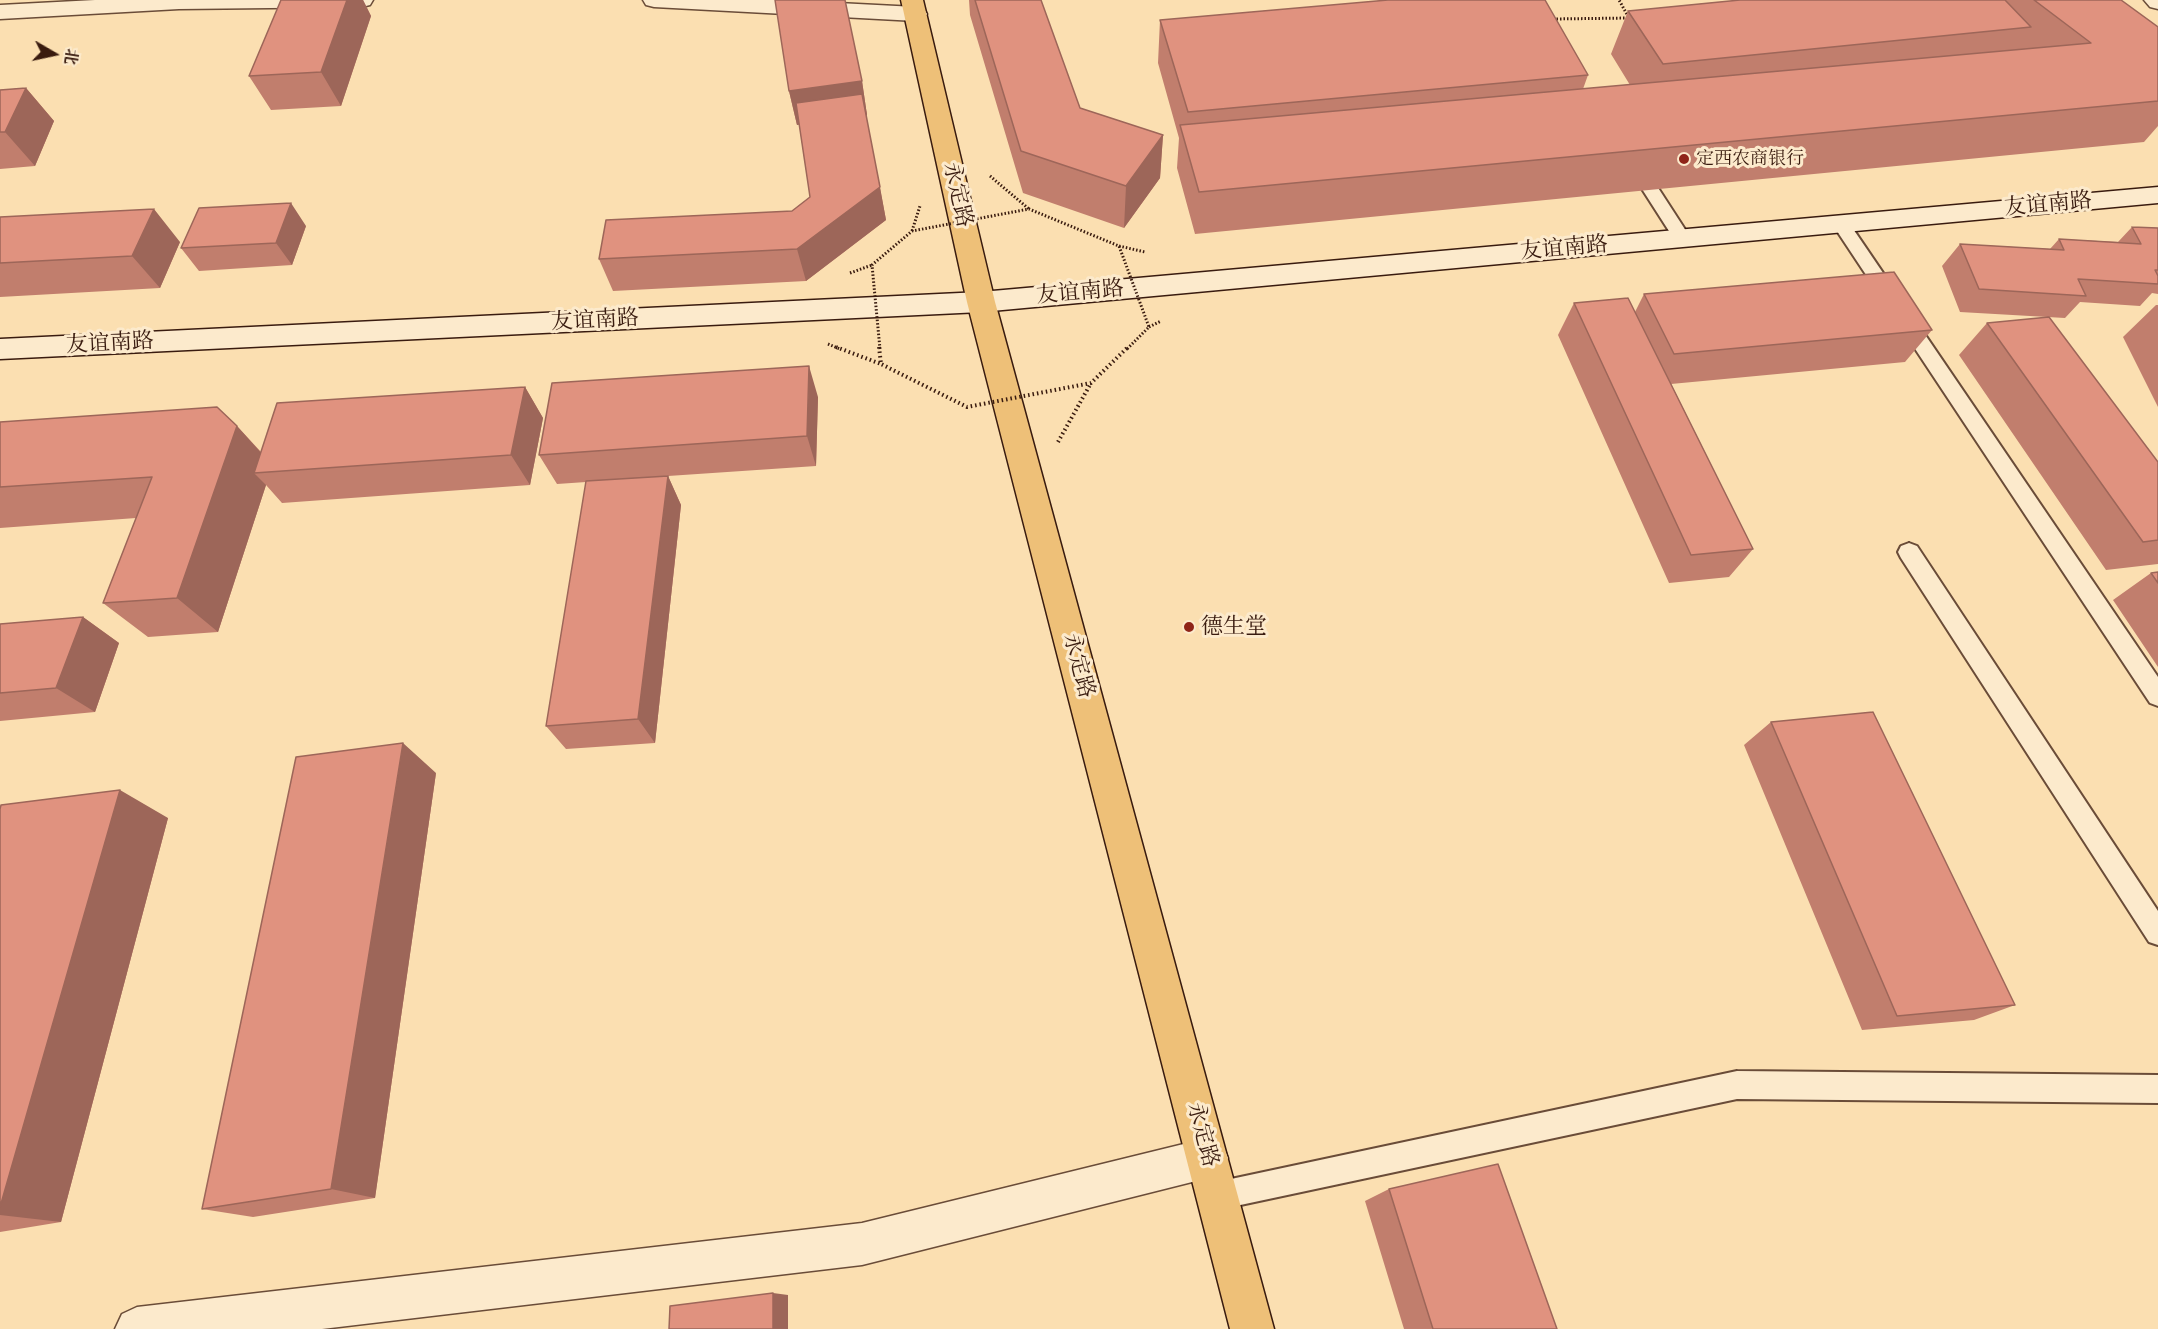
<!DOCTYPE html>
<html>
<head>
<meta charset="utf-8">
<style>
	body { margin:0 }
	#map { position:relative; width:2158px; height:1329px; overflow:hidden; background:#fbdfb1; font-family:"Gentium Book Plus","Noto Serif SC",serif }
	canvas { display:block }
	.north { position:absolute; left:24px; top:24px; width:60px; height:60px; -webkit-text-stroke:4px #fceacc; paint-order:stroke; rotate:99deg; font-size:16px; font-weight:700; line-height:24px; text-align:center; color:#391b0f }
	.north::after { content:''; display:block; margin:auto; width:21px; height:27px; background:#391b0f; clip-path:polygon(50% 0,100% 100%,50% 72%,0 100%) }
</style>
</head>
<body>
<div id="map">
<canvas width="2158" height="1329"></canvas>
<div class="north">北</div>
</div>
<script>
const c = document.querySelector('canvas').getContext('2d');
c.lineJoin = 'round';
function toPath(rows) {
  const path = new Path2D();
  for (const r of rows) {
    path.moveTo(r[0], r[1]);
    for (let i = 2; i < r.length; i += 2) path.lineTo(r[i], r[i + 1]);
  }
  return path;
}
function strokePath(path, color, width, dash) {
  c.strokeStyle = color;
  c.lineWidth = width;
  c.lineCap = dash ? 'butt' : 'round';
  c.setLineDash(dash || []);
  c.stroke(path);
}
function fillPath(path, color) {
  c.fillStyle = color;
  c.fill(path, 'evenodd');
}
function label(font, color, halo, rows, align = 'center') {
  c.font = font + ' "Gentium Book Plus","Noto Serif SC",serif';
  c.lineWidth = 6;
  c.setLineDash([]);
  c.textBaseline = 'middle';
  c.strokeStyle = halo;
  c.fillStyle = color;
  for (const [text, x, y, turn = 0] of rows) {
    c.save();
    c.translate(x, y);
    c.rotate((+turn || 0) * Math.PI / 180);
    c.textAlign = isNaN(turn) ? turn : align;
    if (halo) c.strokeText(text, 0, 0);
    c.fillText(text, 0, 0);
    c.restore();
  }
}
const service = toPath([
	[1634,158,1640,160,1688,234,1691,238,1688,242,1676,242,1626,164,1628,160,1634,158],
	[1841,218,1847,220,2158,677,2158,706,2150,703,1835,228,1832,224,1835,220,1841,218],
	[1909,543,1917,546,2158,911,2158,945,2149,942,1901,558,1898,552,1901,546,1909,543],
	[1737,1071,2158,1075,2158,1103,1737,1099,1217,1210,1207,1206,1203,1196,1207,1186,1217,1182,1737,1071]
]);
const minor = toPath([
	[95,0,373,0,370,5,362,7,179,9,0,19,0,5,95,0],
	[643,0,780,0,916,7,924,9,927,14,924,19,916,21,654,7,646,5,643,0],
	[1208,1138,1222,1144,1228,1158,1222,1172,1208,1178,862,1265,322,1329,115,1329,122,1314,137,1307,862,1223,1208,1138]
]);
const tertiary = toPath([
	[2144,0,2158,0,2158,9,2150,7,2144,0]
]);
const secondary = toPath([
	[2158,187,2158,203,981,312,0,359,0,339,981,292,2158,187]
]);
const primary = toPath([
	[901,0,923,0,995,302,1274,1329,1230,1329,967,302,901,0]
]);
strokePath(service, '#6a4c38', 4);
strokePath(minor, '#6a4c38', 3);
strokePath(tertiary, '#6a4c38', 3);
strokePath(secondary, '#391b0f', 3);
strokePath(primary, '#391b0f', 3);
strokePath(toPath([
	[1553,19,1629,18,1619,0],
	[990,176,1029,209],
	[912,231,920,206],
	[1119,246,1145,252],
	[850,273,872,265],
	[1149,327,1161,321],
	[828,344,840,349]
]), '#391b0f', 3, [1.5, 2]);
strokePath(toPath([
	[836,347,881,364],
	[1058,442,1091,383]
]), '#391b0f', 4, [1.5, 3]);
fillPath(service, '#fceacc');
fillPath(minor, '#fceacc');
fillPath(tertiary, '#fceacc');
fillPath(secondary, '#fceacc');
fillPath(primary, '#eec078');
strokePath(toPath([
	[880,349,872,265,912,231,1029,209,1119,246,1149,327,1127,349]
]), '#391b0f', 3, [1.5, 2]);
strokePath(toPath([
	[879,347,881,364,967,407,1091,383,1128,347]
]), '#391b0f', 4, [1.5, 3]);
fillPath(toPath([
	[281,0,363,0,371,16,341,106,271,110,249,76],
	[969,0,1041,0,1080,108,1163,135,1160,178,1124,228,1023,193,970,15],
	[1740,0,2121,0,2158,27,2158,126,2144,142,1195,234,1177,168,1179,138,1158,63,1160,20,1588,75,1583,89,1630,85,1611,54,1628,11],
	[862,81,867,115,866,115,886,220,806,281,613,291,599,259,792,211,810,197,799,124,797,125,789,91],
	[26,88,54,121,35,166,0,169,0,90],
	[0,217,180,242,160,288,0,297],
	[306,226,292,265,199,271,181,248],
	[2132,227,2158,228,2158,294,2152,293,2140,306,2080,302,2065,318,1960,312,1942,266,1960,244,2050,249,2059,239,2118,242],
	[1644,294,1932,330,1905,362,1671,384,1753,549,1729,577,1669,583,1558,335,1574,303,1635,312],
	[2156,305,2158,305,2158,407,2123,337],
	[1987,323,2158,462,2158,564,2106,570,1959,355],
	[525,387,543,418,530,485,282,503,266,485,218,632,148,637,103,603,136,518,0,528,0,422,237,426,261,452],
	[818,397,816,466,668,476,681,505,655,743,566,749,546,726,586,482,557,484,539,455],
	[2158,572,2158,667,2113,600,2151,573],
	[83,617,119,643,95,712,0,721,0,624],
	[1771,722,2015,1005,1974,1020,1862,1030,1744,745],
	[436,773,375,1198,253,1217,202,1209],
	[0,809,168,818,61,1222,0,1232],
	[1389,1189,1557,1329,1404,1329,1365,1201]
]), '#c17e6d');
fillPath(toPath([
	[347,0,363,0,371,16,341,106,321,72],
	[862,81,867,115,797,125,789,91],
	[26,88,54,121,35,166,5,132],
	[1163,135,1160,178,1124,228,1126,186],
	[880,187,886,220,806,281,797,249],
	[291,203,306,226,292,265,276,243],
	[154,209,180,242,160,288,132,256],
	[809,366,818,397,816,466,807,436],
	[525,387,543,418,530,485,511,455],
	[237,426,272,465,254,473,266,485,218,632,177,598],
	[668,476,681,505,655,743,638,719],
	[83,617,119,643,95,712,56,688],
	[403,743,436,773,375,1198,331,1189],
	[120,790,168,818,61,1222,0,1215,0,1207],
	[773,1293,788,1295,788,1329,773,1329]
]), '#9d6659');
const building = toPath([
	[281,0,347,0,321,72,249,76,281,0],
	[775,0,845,0,862,81,789,91,775,0],
	[975,0,1041,0,1080,108,1163,135,1126,186,1021,151,975,0],
	[1388,0,1545,0,1588,75,1188,112,1160,20,1388,0],
	[1740,0,2005,0,2031,27,1663,64,1628,11,1740,0],
	[2034,0,2121,0,2158,27,2158,101,1199,192,1180,125,2091,43,2034,0],
	[26,88,5,132,0,132,0,90,26,88],
	[862,94,880,187,797,249,599,259,606,220,792,211,810,197,796,103,862,94],
	[291,203,276,243,181,248,199,208,291,203],
	[154,209,132,256,0,263,0,217,154,209],
	[2132,227,2158,228,2158,270,2155,270,2158,276,2158,284,2078,279,2086,296,1979,289,1960,244,2064,250,2059,239,2141,244,2132,227],
	[1894,272,1932,330,1674,354,1644,294,1894,272],
	[1628,298,1753,549,1691,555,1574,303,1628,298],
	[2049,317,2158,462,2158,540,2143,542,1987,323,2049,317],
	[809,366,807,436,539,455,552,383,809,366],
	[525,387,511,455,254,473,277,403,525,387],
	[217,407,237,426,177,598,103,603,152,477,0,487,0,422,217,407],
	[668,476,638,719,546,726,586,481,668,476],
	[2158,572,2158,583,2151,573,2158,572],
	[83,617,56,688,0,693,0,624,83,617],
	[1873,712,2015,1005,1897,1016,1771,722,1873,712],
	[403,743,331,1189,202,1209,296,757,403,743],
	[120,790,0,1207,0,809,1,805,120,790],
	[1498,1164,1557,1329,1433,1329,1389,1189,1498,1164],
	[773,1293,773,1329,669,1329,670,1306,773,1293]
]);
fillPath(building, '#e0927f');
strokePath(building, '#9d6659', 1.5);
for (const [x, y, r, color] of [
	[1684,159,6,"#8f2418"],
	[1189,627,6,"#8f2418"]
]) {
  const dot = new Path2D();
  dot.arc(x, y, r, 0, 2 * Math.PI);
  c.fillStyle = color;
  c.fill(dot);
  strokePath(dot, '#fceacc', 2);
}
label('18px', '#391b0f', '#fceacc', [
	["定西农商银行",1696,159]
], 'left');
label('22px', '#391b0f', '#fceacc', [
	["永定路",957,195,77],
	["友谊南路",2048,205,-5],
	["友谊南路",1564,249,-5],
	["友谊南路",1080,293,-5],
	["友谊南路",595,321,-3],
	["友谊南路",110,344,-3],
	["永定路",1078,666,75],
	["永定路",1202,1135,75]
]);
label('22px', '#391b0f', '#fceacc', [
	["德生堂",1201,627]
], 'left');
</script>
</body>
</html>
